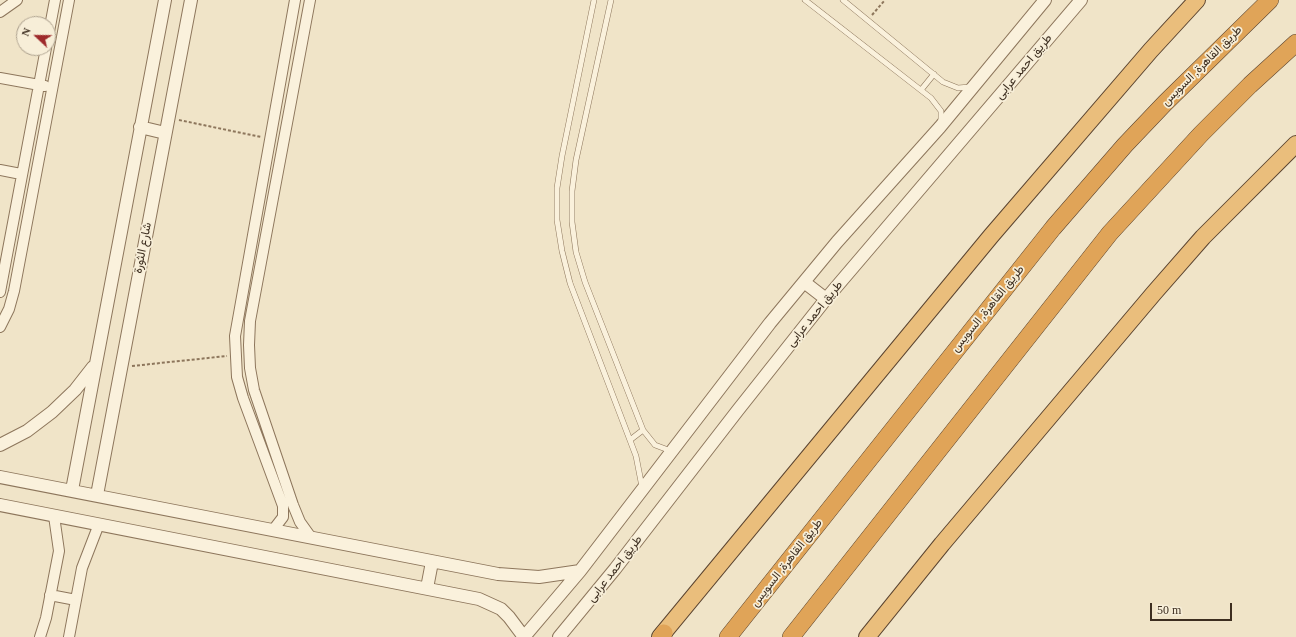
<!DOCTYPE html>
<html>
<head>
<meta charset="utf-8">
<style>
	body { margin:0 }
	#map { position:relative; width:1296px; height:637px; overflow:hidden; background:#f0e4c8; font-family:"Times New Roman",serif }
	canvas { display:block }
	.north { position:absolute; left:16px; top:16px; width:40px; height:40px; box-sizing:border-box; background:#f7eed8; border:1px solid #ada18e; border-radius:50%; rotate:292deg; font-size:11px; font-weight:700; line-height:16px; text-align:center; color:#3d2e20 }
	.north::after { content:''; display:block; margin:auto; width:14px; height:18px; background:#9e2a2b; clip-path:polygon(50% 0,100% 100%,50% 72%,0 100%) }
	.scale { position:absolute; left:1150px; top:603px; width:82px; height:18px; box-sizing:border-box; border:2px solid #3d2e20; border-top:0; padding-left:5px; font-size:12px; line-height:14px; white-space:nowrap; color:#3d2e20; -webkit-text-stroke:3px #f7eed8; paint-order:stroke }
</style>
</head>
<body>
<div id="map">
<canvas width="1296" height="637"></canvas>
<div class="north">N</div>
<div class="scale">50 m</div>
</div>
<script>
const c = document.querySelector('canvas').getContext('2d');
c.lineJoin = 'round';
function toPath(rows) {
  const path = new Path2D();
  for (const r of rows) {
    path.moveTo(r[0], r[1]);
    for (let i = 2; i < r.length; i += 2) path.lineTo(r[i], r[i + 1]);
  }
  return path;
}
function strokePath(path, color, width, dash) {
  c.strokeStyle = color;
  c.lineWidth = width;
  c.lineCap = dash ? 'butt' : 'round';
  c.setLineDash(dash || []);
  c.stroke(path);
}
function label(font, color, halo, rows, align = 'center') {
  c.font = font + ' "Times New Roman",Vazirmatn,serif';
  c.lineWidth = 3.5;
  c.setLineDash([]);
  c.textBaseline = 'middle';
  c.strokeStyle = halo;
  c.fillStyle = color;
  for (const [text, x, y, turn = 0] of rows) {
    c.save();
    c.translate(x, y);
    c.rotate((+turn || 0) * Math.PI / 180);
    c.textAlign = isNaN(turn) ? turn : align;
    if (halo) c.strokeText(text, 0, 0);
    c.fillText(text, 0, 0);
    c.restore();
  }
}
const service = toPath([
	[594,0,562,156,557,188,557,220,562,251,570,283,636,456,642,487],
	[611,0,576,160,572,191,572,222,576,252,585,282,643,430,655,445,671,451],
	[805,0,931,98,941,111,941,122],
	[843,0,943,82,958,88,970,87],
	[921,90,934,74],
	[630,440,643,430]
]);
const minor = toPath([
	[310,0,250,321,249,345,250,368,254,390,293,505,300,522,310,536],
	[0,12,17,0],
	[48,37,55,0],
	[0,78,45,86],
	[0,170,21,174],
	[0,292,46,48],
	[0,327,9,309,14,291,69,0],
	[273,530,283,517,283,506,243,398,237,377,235,336,295,0],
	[50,595,76,600],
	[40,637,46,618,59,551,54,516],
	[69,637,82,568,99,524]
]);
const tertiary = toPath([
	[140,127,165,133],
	[804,282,826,299],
	[0,445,27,431,52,412,75,390,93,367],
	[0,477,498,574,539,577,580,571],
	[72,490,165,0],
	[97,495,191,0],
	[0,505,479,599,501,609,509,617,524,637],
	[427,588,432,562],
	[524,637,580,571,770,323,837,242,940,127,1045,0],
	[559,637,615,569,738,410,826,299,1081,0]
]);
const trunk = toPath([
	[660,637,991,236,1151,50,1197,0],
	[867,637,942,544,1154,293,1203,237,1296,144]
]);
const motorway = toPath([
	[661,637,664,633],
	[728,637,1053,228,1125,145,1165,103,1270,0],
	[791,637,1110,233,1201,134,1250,85,1296,43]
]);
strokePath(service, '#8d765c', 6);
strokePath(minor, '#8d765c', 12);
strokePath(tertiary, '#8d765c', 14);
strokePath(trunk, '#5b4430', 18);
strokePath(motorway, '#5b4430', 18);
strokePath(toPath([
	[872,15,885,0],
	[179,120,261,137],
	[132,366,227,356]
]), '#8d765c', 2, [3, 2]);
strokePath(service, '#faf1dc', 5);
strokePath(minor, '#faf1dc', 10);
strokePath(tertiary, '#faf1dc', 12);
strokePath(trunk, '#eabe7c', 16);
strokePath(motorway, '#e0a458', 17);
label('12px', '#3d2e20', '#f7eed8', [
	["طريق القاهرة, السويس",1202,66,-45],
	["طريق احمد عرابى",1024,67,-50],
	["شارع الثورة",143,248,-79],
	["طريق القاهرة, السويس",988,309,-51],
	["طريق احمد عرابى",815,314,-51],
	["طريق القاهرة, السويس",787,563,-52],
	["طريق احمد عرابى",615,569,-52]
]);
</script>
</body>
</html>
